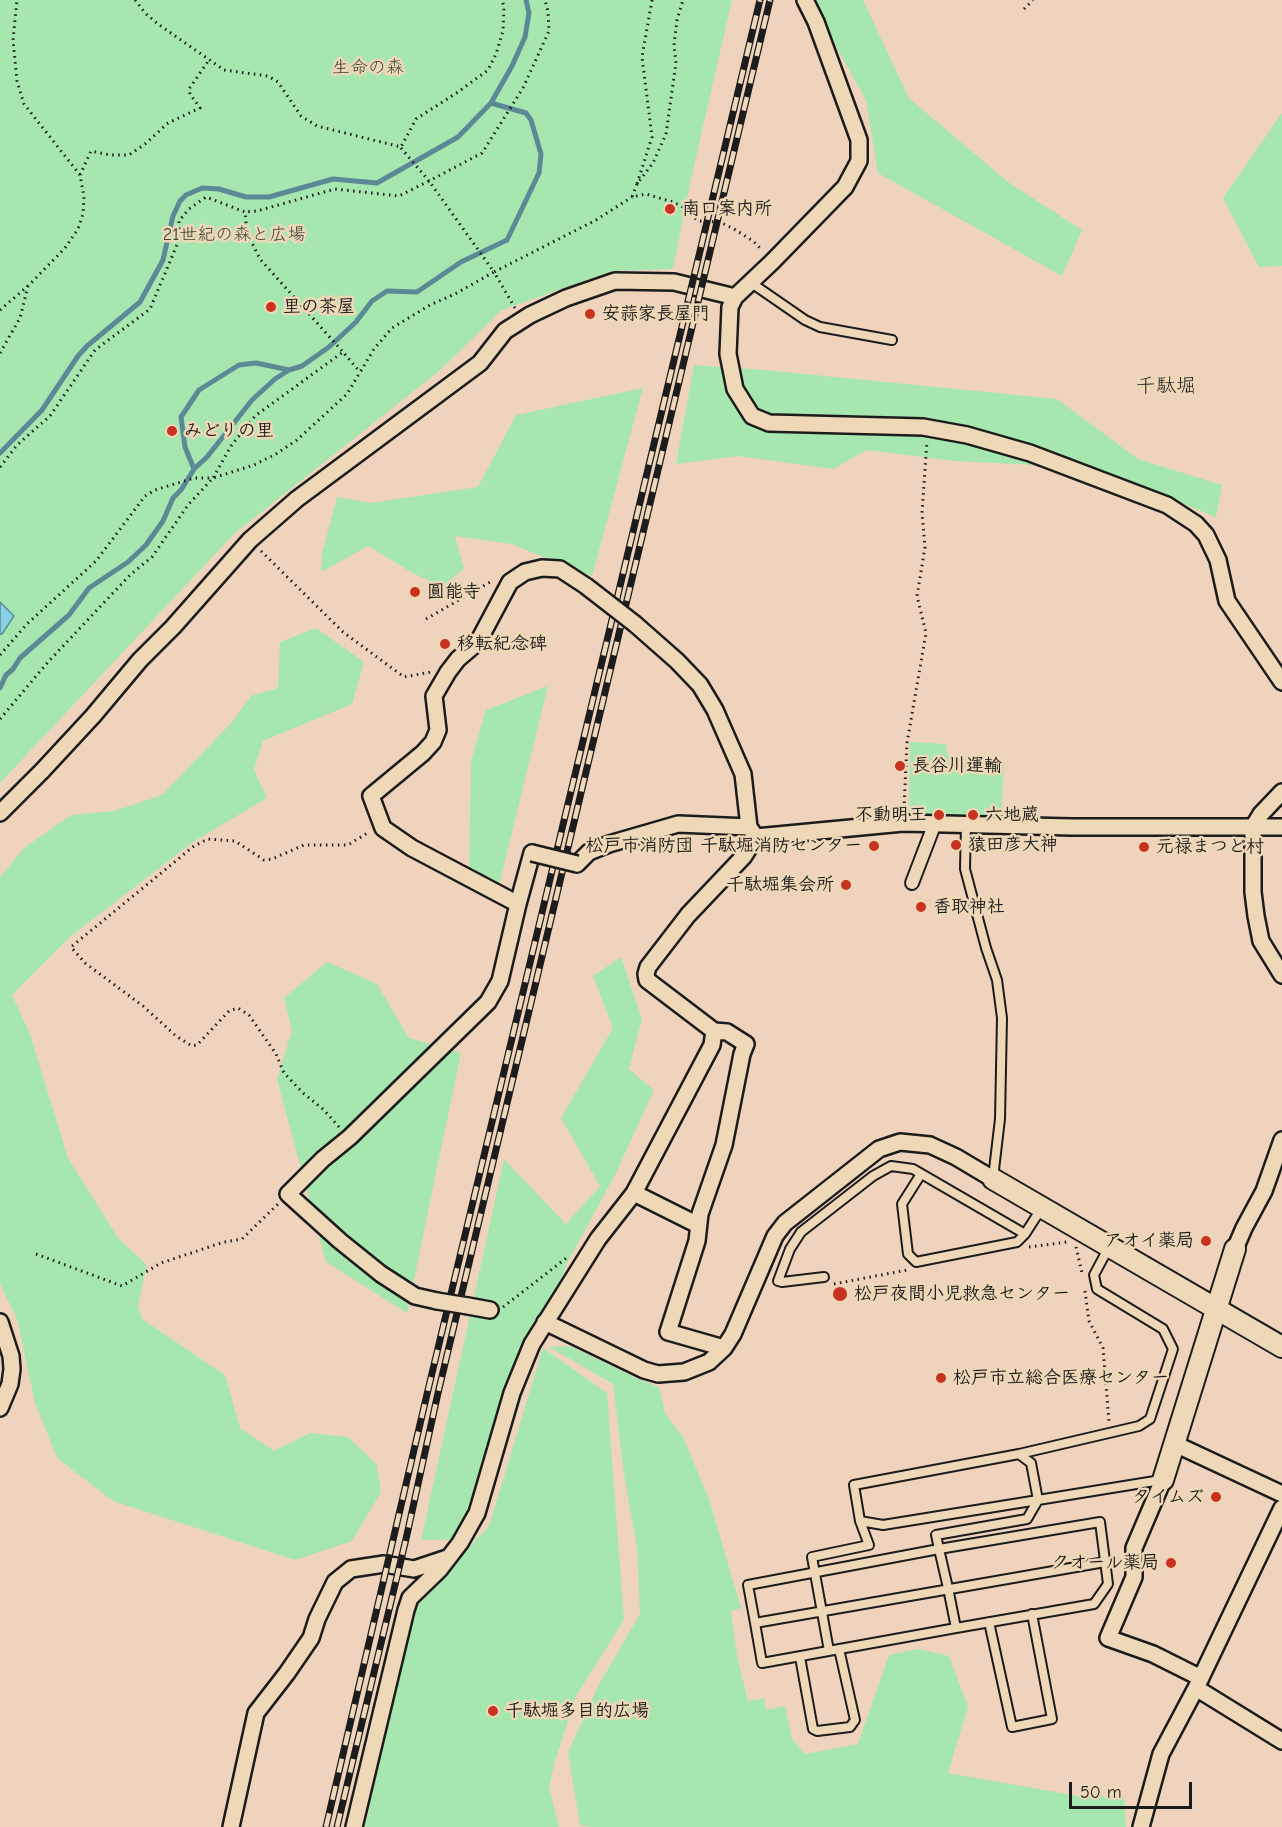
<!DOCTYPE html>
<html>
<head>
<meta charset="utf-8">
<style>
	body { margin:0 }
	#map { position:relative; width:1282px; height:1827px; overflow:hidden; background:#f0d3bd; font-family:"Comic Neue",sans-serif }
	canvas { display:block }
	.scale { position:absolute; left:1069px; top:1782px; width:123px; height:27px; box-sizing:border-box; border:3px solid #1c1c1c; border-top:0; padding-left:8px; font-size:18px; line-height:21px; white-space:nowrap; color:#1c1c1c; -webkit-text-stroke:4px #eed8b7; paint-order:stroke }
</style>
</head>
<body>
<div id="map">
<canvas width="1282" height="1827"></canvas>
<div class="scale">50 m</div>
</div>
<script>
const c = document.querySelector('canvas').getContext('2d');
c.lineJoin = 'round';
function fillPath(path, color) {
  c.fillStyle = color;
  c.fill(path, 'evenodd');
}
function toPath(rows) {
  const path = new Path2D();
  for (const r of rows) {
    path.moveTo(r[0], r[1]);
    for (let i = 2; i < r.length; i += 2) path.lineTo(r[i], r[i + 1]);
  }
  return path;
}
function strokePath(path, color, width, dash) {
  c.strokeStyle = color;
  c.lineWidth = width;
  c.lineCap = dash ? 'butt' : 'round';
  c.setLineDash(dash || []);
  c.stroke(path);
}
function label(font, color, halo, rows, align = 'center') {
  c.font = font + ' "Comic Neue","Klee One",sans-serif';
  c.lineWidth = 5;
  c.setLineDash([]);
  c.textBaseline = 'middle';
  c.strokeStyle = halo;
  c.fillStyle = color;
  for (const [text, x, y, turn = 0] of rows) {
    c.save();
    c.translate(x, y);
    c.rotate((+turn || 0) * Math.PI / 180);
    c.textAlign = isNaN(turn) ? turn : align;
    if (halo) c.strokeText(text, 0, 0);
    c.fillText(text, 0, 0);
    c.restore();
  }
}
fillPath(toPath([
	[0,0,732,0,691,179,673,269,612,271,502,310,439,371,235,533,0,783],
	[810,0,863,0,909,98,1008,182,1082,230,1062,276,878,173,866,100],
	[1282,113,1282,266,1259,267,1223,198],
	[694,365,764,370,1057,399,1138,459,1222,485,1216,517,1094,468,954,461,867,450,833,469,738,456,676,464],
	[643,388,592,576,511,544,455,536,464,569,442,587,411,572,368,546,321,572,322,554,337,497,371,503,478,487,516,415],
	[316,628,364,662,352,704,263,741,254,770,267,798,193,842,70,937,12,995,30,1034,68,1158,118,1238,147,1265,138,1306,142,1319,225,1375,240,1428,274,1451,310,1433,348,1437,377,1465,381,1492,352,1541,295,1560,113,1501,57,1458,35,1403,17,1319,0,1284,0,877,24,848,71,815,114,811,162,795,233,721,251,696,278,688,280,642],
	[548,686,499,885,469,869,471,761,486,710],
	[910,742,946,744,947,755,1004,763,1001,816,909,814],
	[621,957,642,1019,629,1069,654,1090,616,1173,566,1265,475,1539,421,1540,504,1159,566,1224,600,1186,561,1118,613,1028,593,976],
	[327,962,377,984,409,1038,461,1053,407,1313,326,1262,277,1079,292,1031,284,998],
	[570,1346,636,1378,659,1387,665,1413,683,1437,709,1499,741,1608,731,1611,737,1656,748,1701,764,1698,766,1710,785,1706,792,1739,805,1754,858,1744,889,1655,918,1649,949,1656,968,1707,948,1773,1078,1796,1124,1797,1126,1827,591,1827,580,1825,568,1752,598,1686,640,1614,637,1548,624,1474,613,1384,549,1347],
	[543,1348,607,1393,624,1620,576,1696,555,1761,549,1787,559,1827,365,1827,413,1608,489,1526]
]), '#a6e7af');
const water = toPath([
	[0,602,14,616,2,634,0,634,0,602]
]);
fillPath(water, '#87d2e7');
strokePath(water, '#5c8996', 1.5);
strokePath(toPath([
	[0,453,42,410,78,356,87,346,140,302,163,260,173,216,180,201,186,195,202,188,219,189,246,197,269,197,333,179,377,183,458,137,491,103,512,66,525,37,529,13,526,0],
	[194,469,185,447,181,417,199,390,239,365,256,363,289,370],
	[0,688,6,675,13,669,20,658,69,615,89,588,128,562,146,545,163,521,173,498,181,490,194,469,207,457,252,400,275,379,289,370,302,366,329,347,356,322,372,301,387,291,417,292,461,262,507,240,539,173,541,154,531,120,526,113,491,103]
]), '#5c8996', 5);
const service = toPath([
	[750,282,805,320,820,327,892,340],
	[966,823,965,869,986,948,997,980,1002,1018,1000,1119,993,1178],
	[921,1174,902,1204,908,1254,916,1262,1017,1242,1025,1234],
	[824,1277,782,1282,778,1281,790,1249,801,1232,873,1176,891,1166,913,1169,1025,1234,1041,1209],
	[1019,1454,1139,1426,1150,1419,1173,1349,1163,1329,1097,1289,1094,1275,1109,1247],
	[989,1622,1012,1727,1052,1719,1032,1614],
	[755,1623,748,1585,939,1549,1100,1522,1108,1584,1094,1604,956,1628,948,1588,939,1549,936,1535,1027,1519,1038,1500,1031,1463,1019,1454,854,1485,860,1521,883,1525,1038,1500,1161,1480],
	[956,1628,762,1663,755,1623,1105,1562],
	[829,1651,812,1557,869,1545,860,1521],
	[800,1657,813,1729,817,1731,850,1727,855,1720,839,1649]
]);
const pedestrian = toPath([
	[912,883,935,823]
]);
const minor = toPath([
	[805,0,816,22,859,140,859,161,845,187,772,262,735,297,730,307,728,354,735,389,752,416,769,423,923,427,967,435,1030,453,1167,505,1196,524,1206,535,1218,560,1227,601,1282,682],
	[635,624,677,661,700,685,715,710,743,774,749,827,756,837],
	[1282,792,1261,814,1253,827,1253,892,1256,916,1261,941,1282,975],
	[0,813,42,771,93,716,140,660,173,627,250,540,297,499,480,363,505,331,530,315,566,298,615,281,674,282,735,297],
	[532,853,518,904,412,848,383,828,371,796,423,753,433,742,438,730,434,696,448,672,458,659,478,642,510,582,525,572,542,568,560,569,586,586],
	[577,864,589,852,609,844,678,824,749,827],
	[714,1031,727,1032,746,1044,742,1054,724,1145,700,1214,697,1241,668,1332,724,1348],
	[634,1193,698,1225],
	[1235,1249,1244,1228,1264,1191,1282,1140],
	[437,1301,415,1296,381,1274,340,1241,288,1194,323,1159,350,1137,488,1002,500,981,518,904],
	[468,1306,490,1310],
	[0,1322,11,1356,12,1369,10,1384,0,1408],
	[545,1322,644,1370,658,1374,684,1372,709,1362,724,1348,733,1334,775,1236,785,1223,879,1149,900,1142,930,1145,956,1157,993,1179],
	[1175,1444,1282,1494],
	[1163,1480,1134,1548,1134,1577,1108,1638,1153,1654,1201,1678],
	[1196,1688,1282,1741],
	[231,1827,256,1713,287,1673,311,1638,317,1619,335,1582,351,1569,384,1564,414,1569,447,1558],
	[354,1827,406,1610,410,1598,440,1569,460,1543,477,1513,512,1393,532,1344,598,1239,634,1193,712,1045,714,1031,647,980,646,974,648,967,688,915,744,856,756,837,903,823,1072,827,1282,827],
	[1141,1827,1161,1754,1196,1688,1282,1508]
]);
const tertiary = toPath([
	[993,1179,1282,1347],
	[1163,1480,1235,1249]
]);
strokePath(service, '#1c1c1c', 12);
strokePath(pedestrian, '#1c1c1c', 16);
strokePath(minor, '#1c1c1c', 20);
strokePath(tertiary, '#1c1c1c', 24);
strokePath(toPath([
	[135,0,145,13,158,24,224,70,268,76,278,82,301,116,317,126,401,147,416,119,458,92,488,70,496,54,503,31,504,7,502,0],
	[652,0,642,57,652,137,637,184,653,163,666,134,676,63,674,45,677,20,683,0],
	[1024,9,1033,0],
	[401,148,429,181,482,153,523,88,549,31,548,11,545,0],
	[80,175,91,151,110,155,129,155,145,144,168,123,200,108,190,94,189,89,209,60],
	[637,184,632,197,646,194,673,202,683,207,698,221,720,222,734,229,753,241,762,250],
	[515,308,494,272,596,220,632,197],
	[0,310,28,286,65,248,78,229,83,214,84,197,80,175,24,104,17,81,13,40,17,0],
	[0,353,20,318,28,286],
	[0,467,17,445,50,416,95,350,150,309,179,240,179,221,189,209,206,197,245,212,247,233,260,259,343,352],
	[261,551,343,632,404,677,431,672],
	[426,619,492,581],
	[0,655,27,624,96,561,145,496,155,490,194,478,213,478,231,446,255,416,343,352,360,372],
	[0,719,48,662,130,575,152,557,188,505,213,478,254,465,276,454,297,440,347,394,374,349,392,328,430,305,455,294,494,272,429,181,399,196,335,189,257,211,245,212],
	[904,809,907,743,926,633,917,596,925,547,922,513,927,441],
	[339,1127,324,1110,303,1093,284,1073,276,1054,249,1015,238,1008,229,1011,197,1045,192,1046,176,1036,143,1006,85,963,71,947,194,846,208,839,235,841,264,860,272,859,304,845,348,845,369,832],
	[1029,1247,1067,1242],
	[1076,1247,1082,1273],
	[36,1254,122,1286,161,1263,224,1242,242,1239,278,1204],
	[834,1284,907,1270],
	[1085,1291,1089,1321,1103,1348,1109,1422],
	[503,1307,569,1256]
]), '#1c1c1c', 3, [1.5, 4.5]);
strokePath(service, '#eed8b7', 8);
strokePath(pedestrian, '#eed8b7', 12);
strokePath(minor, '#eed8b7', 15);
strokePath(tertiary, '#eed8b7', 20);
const rail = toPath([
	[326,1827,428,1390,760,0],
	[337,1827,406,1539,438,1393,770,0]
]);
strokePath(rail, '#1c1c1c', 7);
strokePath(rail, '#eed8b7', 4.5, [14]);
const minorBridge = toPath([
	[586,586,635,624],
	[532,853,577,864],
	[437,1301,468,1306]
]);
strokePath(minorBridge, '#1c1c1c', 20, []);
strokePath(minorBridge, '#eed8b7', 15);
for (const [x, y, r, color] of [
	[670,209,6,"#c8321e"],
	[271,307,6,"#c8321e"],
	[590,314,6,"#c8321e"],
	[172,431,6,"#c8321e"],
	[415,592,6,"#c8321e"],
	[445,644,6,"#c8321e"],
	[900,766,6,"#c8321e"],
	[939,815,6,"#c8321e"],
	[973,815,6,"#c8321e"],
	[956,845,6,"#c8321e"],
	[874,846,6,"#c8321e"],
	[1144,847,6,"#c8321e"],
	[846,885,6,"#c8321e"],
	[921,907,6,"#c8321e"],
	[1206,1241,6,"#c8321e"],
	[840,1294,8,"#c8321e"],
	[941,1378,6,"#c8321e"],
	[1216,1497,6,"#c8321e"],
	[1171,1563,6,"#c8321e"],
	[493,1711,6,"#c8321e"]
]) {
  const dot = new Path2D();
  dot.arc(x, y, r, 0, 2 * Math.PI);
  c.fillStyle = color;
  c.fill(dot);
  strokePath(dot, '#eed8b7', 2);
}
label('18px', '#384539', '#eed8b7', [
	["生命の森",368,68],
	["21世紀の森と広場",234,235]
]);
label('bold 18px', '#1c1c1c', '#eed8b7', [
	["南口案内所",682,209],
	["里の茶屋",283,307],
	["安蒜家長屋門",602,314],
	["みどりの里",184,431],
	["圓能寺",427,592],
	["移転紀念碑",457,644],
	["長谷川運輸",912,766],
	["不動明王",927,815,"right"],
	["六地蔵",985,815],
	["猿田彦大神",968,845],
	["松戸市消防団 千駄堀消防センター",862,846,"right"],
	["元禄まつど村",1156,847],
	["千駄堀集会所",834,885,"right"],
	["香取神社",933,907],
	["アオイ薬局",1194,1241,"right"],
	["松戸夜間小児救急センター",854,1294],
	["松戸市立総合医療センター",953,1378],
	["タイムズ",1204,1497,"right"],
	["クオール薬局",1159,1563,"right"],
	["千駄堀多目的広場",505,1711]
], 'left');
label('20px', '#1c1c1c', '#eed8b7', [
	["千駄堀",1166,386]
]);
</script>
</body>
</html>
